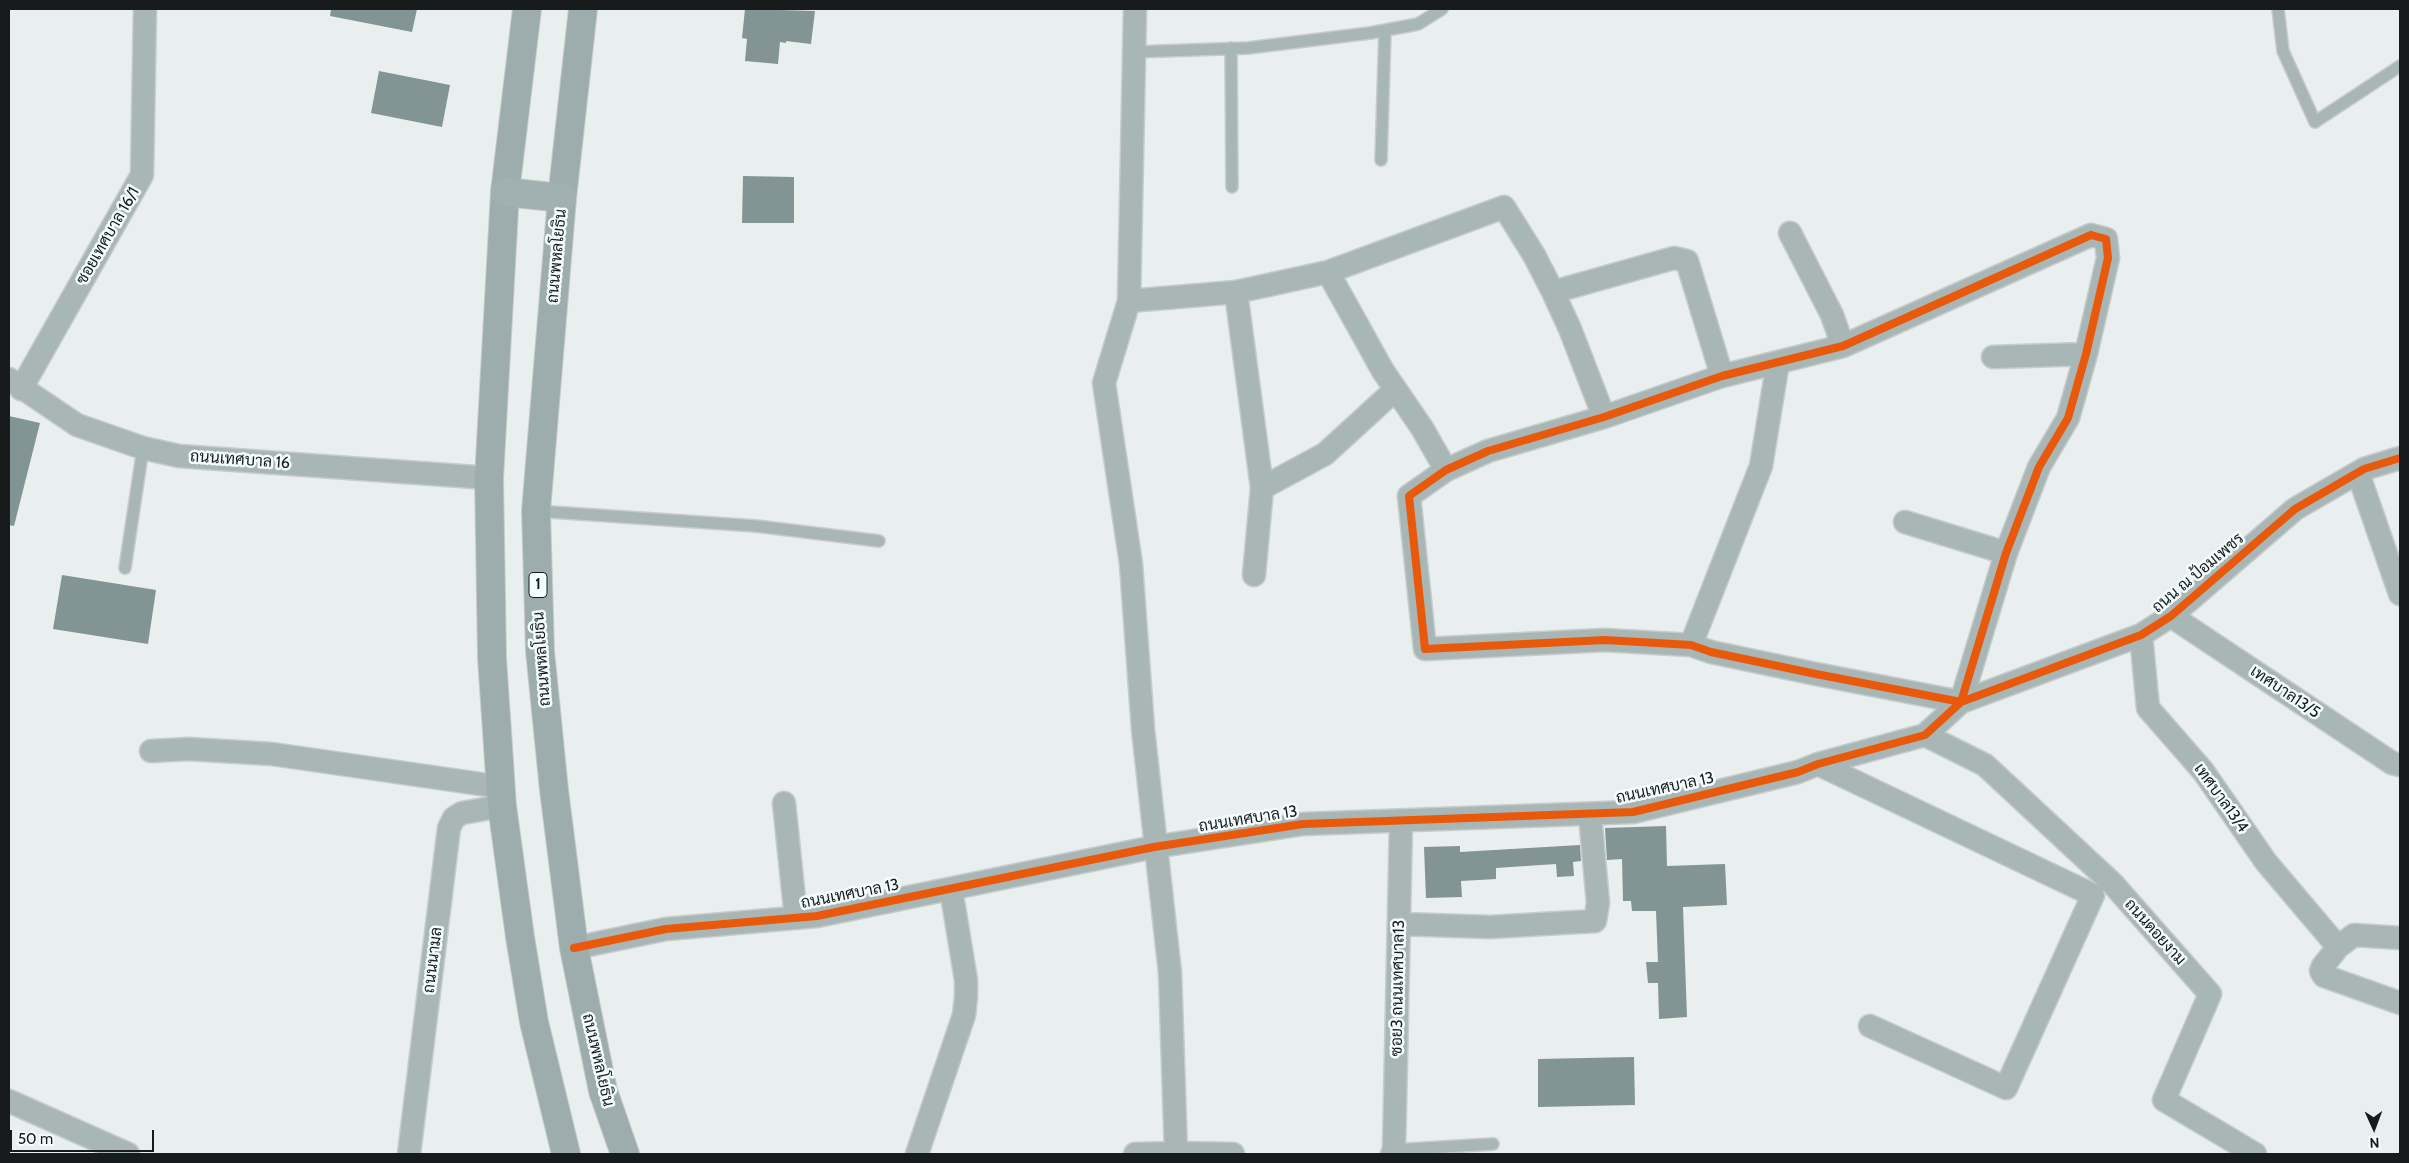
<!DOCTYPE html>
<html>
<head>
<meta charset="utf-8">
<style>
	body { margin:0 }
	#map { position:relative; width:2409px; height:1163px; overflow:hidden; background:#e9eeee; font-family:Cabin,sans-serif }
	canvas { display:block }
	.frame { position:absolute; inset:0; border:10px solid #181b1b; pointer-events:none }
	.north { position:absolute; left:2349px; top:1103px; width:50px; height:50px; -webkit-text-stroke:4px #f4fdfd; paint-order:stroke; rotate:178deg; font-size:14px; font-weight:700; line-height:20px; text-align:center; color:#181b1b }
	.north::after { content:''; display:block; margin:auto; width:18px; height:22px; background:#181b1b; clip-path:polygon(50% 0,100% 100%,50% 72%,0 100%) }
	.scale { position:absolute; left:10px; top:1130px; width:144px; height:22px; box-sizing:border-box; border:2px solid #181b1b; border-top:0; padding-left:6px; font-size:15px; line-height:18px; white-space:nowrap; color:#181b1b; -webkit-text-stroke:4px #f4fdfd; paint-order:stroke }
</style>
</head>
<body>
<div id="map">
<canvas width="2409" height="1163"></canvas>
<div class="frame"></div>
<div class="north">N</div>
<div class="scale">50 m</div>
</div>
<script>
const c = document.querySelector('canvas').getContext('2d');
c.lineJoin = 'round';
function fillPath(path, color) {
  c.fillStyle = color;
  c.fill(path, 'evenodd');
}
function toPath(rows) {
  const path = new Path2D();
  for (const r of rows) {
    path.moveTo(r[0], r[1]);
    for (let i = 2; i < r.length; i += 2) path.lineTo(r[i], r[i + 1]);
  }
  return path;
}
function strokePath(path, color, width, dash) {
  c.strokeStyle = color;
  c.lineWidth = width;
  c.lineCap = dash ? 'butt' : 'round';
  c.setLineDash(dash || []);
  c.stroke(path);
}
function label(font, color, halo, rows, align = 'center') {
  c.font = font + ' Cabin,Sarabun,sans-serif';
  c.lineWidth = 5;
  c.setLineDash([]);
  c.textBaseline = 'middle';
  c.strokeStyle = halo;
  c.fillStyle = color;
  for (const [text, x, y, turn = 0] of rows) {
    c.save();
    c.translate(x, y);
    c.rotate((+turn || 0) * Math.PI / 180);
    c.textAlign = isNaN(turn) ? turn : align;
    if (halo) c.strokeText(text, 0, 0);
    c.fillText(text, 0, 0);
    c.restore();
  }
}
fillPath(toPath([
	[331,9,417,9,412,32,330,16],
	[745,9,815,11,811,44,786,41,786,43,780,42,778,64,745,61,747,39,742,38],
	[379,71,450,85,442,127,371,113],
	[743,176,794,177,794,223,742,223],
	[9,416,40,423,14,526,9,525],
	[62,575,156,590,148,644,53,629],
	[1666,826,1667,866,1725,864,1727,905,1683,907,1687,1017,1659,1019,1658,983,1648,983,1646,962,1658,962,1656,911,1632,911,1631,901,1623,901,1622,859,1607,860,1605,828],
	[1580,845,1581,861,1573,862,1574,876,1557,877,1556,864,1496,868,1496,879,1461,881,1462,897,1426,898,1424,847,1460,846,1460,852],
	[1634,1057,1635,1105,1538,1107,1538,1059]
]), '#839494');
const service = toPath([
	[2278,9,2283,51,2315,122,2400,66],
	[1231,48,1232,187],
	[1134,52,1248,48,1370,33,1418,24,1442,9],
	[1381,160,1385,30],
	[536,511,756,526,879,541],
	[125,568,143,448],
	[1394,1150,1493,1144]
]);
const minor = toPath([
	[1135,9,1129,301,1104,383,1131,564,1143,729,1170,973,1176,1154],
	[1790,233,1832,315,1843,346],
	[2091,235,2106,239,2108,258,2086,354,2068,418,2039,467,2006,553,1961,702,1816,674,1711,652,1691,645,1605,640,1425,649,1409,496,1446,470,1488,451,1604,417,1722,376,1843,346,2091,235],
	[1328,272,1383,371,1422,428,1446,470],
	[1236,292,1262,488,1254,575],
	[1553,292,1674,258,1687,261,1722,376],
	[1129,301,1236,292,1328,272,1504,207,1534,255,1553,292,1570,329,1604,417],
	[1993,357,2086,354],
	[9,379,77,425,143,448,179,456,489,478],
	[21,389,142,175,145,9],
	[2358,473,2400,594],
	[1262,488,1325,454,1395,390],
	[1905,522,2006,553],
	[2171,616,2392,763,2400,765],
	[2141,635,2148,708,2203,771,2266,862,2338,947],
	[1691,645,1761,466,1778,362],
	[1925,735,1985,765,2113,884,2210,994,2164,1100,2255,1154],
	[151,751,189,749,272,754,501,787],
	[1818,764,2093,895,2006,1088,1870,1026],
	[784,803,796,918],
	[1400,924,1490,927,1595,921,1598,903,1590,815],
	[2400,938,2354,935,2338,947,2323,966,2321,971,2324,976,2400,1003],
	[574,948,666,929,817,916,1154,847,1303,824,1633,812,1798,772,1818,764,1925,735,1961,702,2141,635,2171,616,2295,509,2364,469,2400,458],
	[9,1101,128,1154],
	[409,1154,449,828,454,818,462,813,502,806],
	[917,1154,964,1015,966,997,966,980,951,889],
	[1135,1154,1176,1153,1233,1154],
	[1392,1154,1394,1150,1401,822]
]);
const primary = toPath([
	[527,9,505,192,489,478,492,658,502,806,520,937,534,1022,566,1154],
	[583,9,562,198,536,511,540,651,554,790,574,948,603,1091,625,1154]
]);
const trunk = toPath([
	[505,192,562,198]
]);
strokePath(service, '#c8cbcb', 14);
strokePath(minor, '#c8cbcb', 25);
strokePath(primary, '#c8cbcb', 30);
strokePath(trunk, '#c8cbcb', 30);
strokePath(service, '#a8b6b6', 11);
strokePath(minor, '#a8b6b6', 22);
strokePath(primary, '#9dadad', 28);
strokePath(trunk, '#a1b0b0', 28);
strokePath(toPath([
	[2091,235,2106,239,2108,258,2086,354,2068,418,2039,467,2006,553,1961,702,1816,674,1711,652,1691,645,1605,640,1425,649,1409,496,1446,470,1488,451,1604,417,1722,376,1843,346,2091,235],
	[574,948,666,929,817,916,1154,847,1303,824,1633,812,1798,772,1818,764,1925,735,1961,702,2141,635,2171,616,2295,509,2364,469,2400,458]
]), '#e8590c', 8);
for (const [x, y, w] of [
	[538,585,18]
]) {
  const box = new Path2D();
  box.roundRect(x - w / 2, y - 12.5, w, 25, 4);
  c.fillStyle = '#f4fdfd';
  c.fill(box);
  strokePath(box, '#181b1b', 1);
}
label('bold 15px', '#181b1b', null, [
	["1",538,585]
]);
label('16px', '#181b1b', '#f4fdfd', [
	["ซอยเทศบาล 16/1",108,236,-60],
	["ถนนพหลโยธิน",557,256,-85],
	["ถนนเทศบาล 16",240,460,4],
	["ถนน ณ ป้อมเพชร",2198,573,-40],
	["ถนนพหลโยธิน",542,659,-94],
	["เทศบาล13/5",2285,692,34],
	["ถนนเทศบาล 13",1665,788,-12],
	["เทศบาล13/4",2221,798,54],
	["ถนนเทศบาล 13",1248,819,-9],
	["ถนนเทศบาล 13",850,894,-11],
	["ถนนดอยงาม",2155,932,48],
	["ถนนนามล",433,960,-83],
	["ซอย3 ถนนเทศบาล13",1398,988,-89],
	["ถนนพหลโยธิน",598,1060,77]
]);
</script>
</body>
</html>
